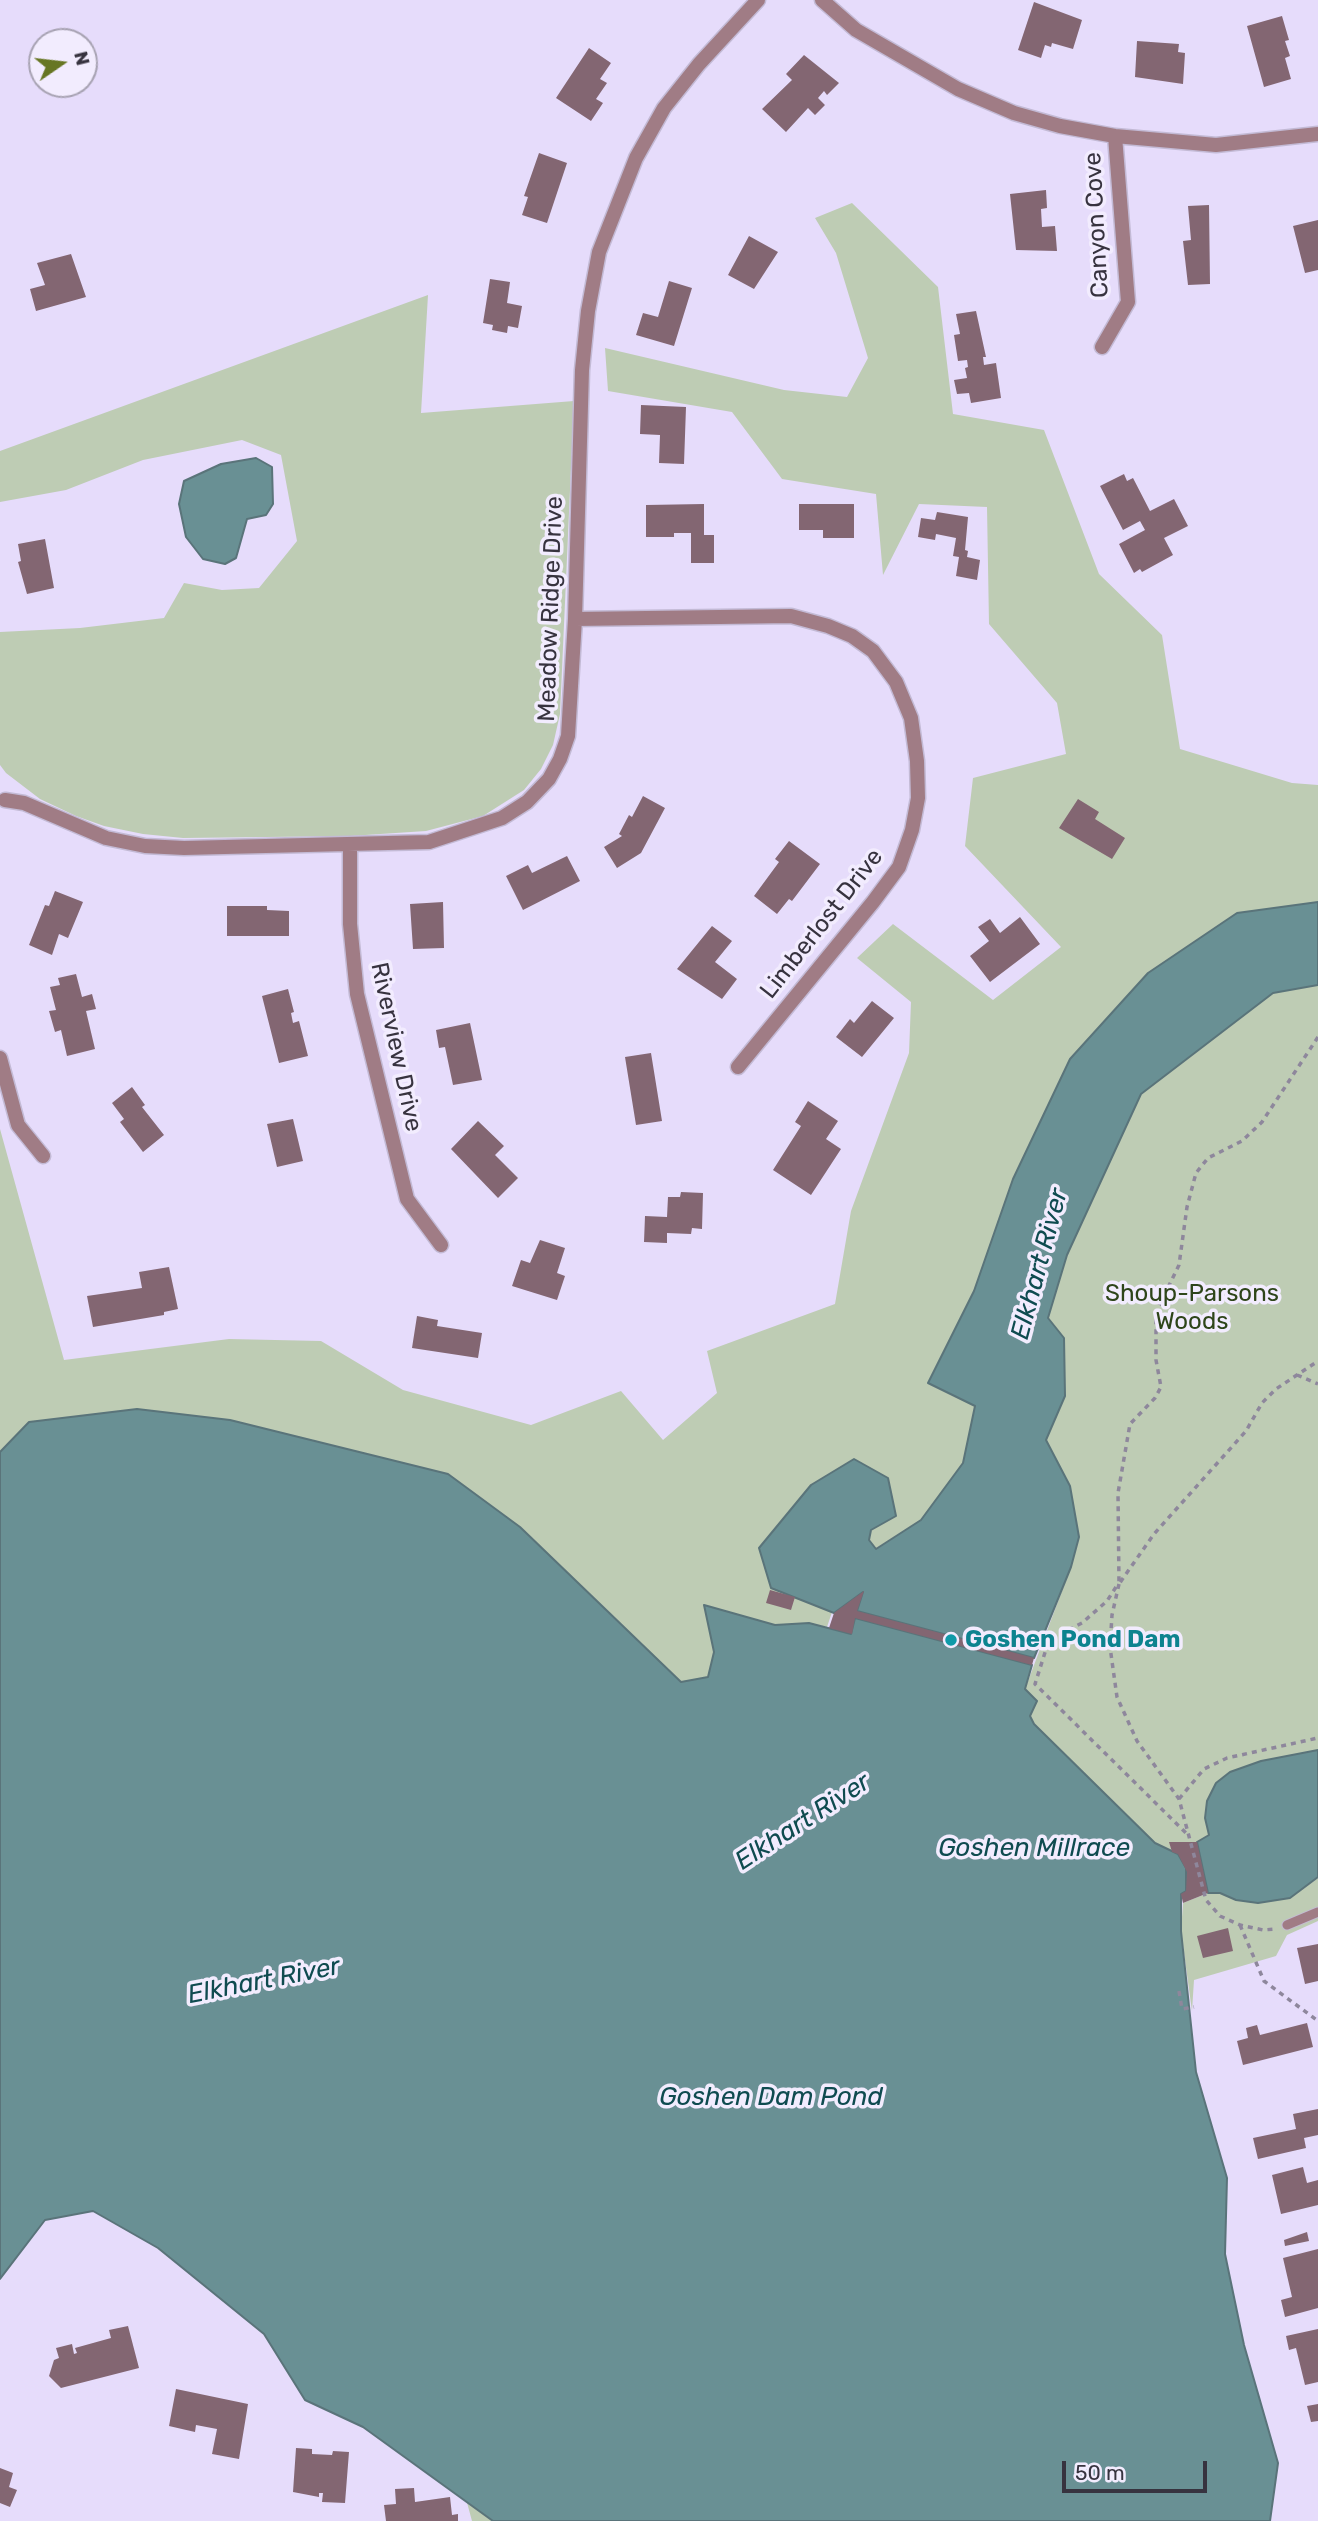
<!DOCTYPE html>
<html>
<head>
<meta charset="utf-8">
<style>
	body { margin:0 }
	#map { position:relative; width:1318px; height:2521px; overflow:hidden; background:#e6dcfb; font-family:Rubik,sans-serif }
	canvas { display:block }
	.north { position:absolute; left:28px; top:28px; width:70px; height:70px; box-sizing:border-box; background:#f2ecfe; border:2px solid #a7a2b2; border-radius:50%; rotate:76deg; font-size:19px; font-weight:700; line-height:28px; text-align:center; color:#37333f }
	.north::after { content:''; display:block; margin:auto; width:24px; height:32px; background:#677623; clip-path:polygon(50% 0,100% 100%,50% 72%,0 100%) }
	.scale { position:absolute; left:1062px; top:2461px; width:145px; height:32px; box-sizing:border-box; border:4px solid #37333f; border-top:0; padding-left:9px; font-size:21px; line-height:24px; white-space:nowrap; color:#37333f; -webkit-text-stroke:5px #f2ecfe; paint-order:stroke }
</style>
</head>
<body>
<div id="map">
<canvas width="1318" height="2521"></canvas>
<div class="north">N</div>
<div class="scale">50 m</div>
</div>
<script>
const c = document.querySelector('canvas').getContext('2d');
c.lineJoin = 'round';
function fillPath(path, color) {
  c.fillStyle = color;
  c.fill(path, 'evenodd');
}
function toPath(rows) {
  const path = new Path2D();
  for (const r of rows) {
    path.moveTo(r[0], r[1]);
    for (let i = 2; i < r.length; i += 2) path.lineTo(r[i], r[i + 1]);
  }
  return path;
}
function strokePath(path, color, width, dash) {
  c.strokeStyle = color;
  c.lineWidth = width;
  c.lineCap = dash ? 'butt' : 'round';
  c.setLineDash(dash || []);
  c.stroke(path);
}
function label(font, color, halo, rows, align = 'center') {
  c.font = font + ' Rubik,sans-serif';
  c.lineWidth = 7;
  c.setLineDash([]);
  c.textBaseline = 'middle';
  c.strokeStyle = halo;
  c.fillStyle = color;
  for (const [text, x, y, turn = 0] of rows) {
    c.save();
    c.translate(x, y);
    c.rotate((+turn || 0) * Math.PI / 180);
    c.textAlign = isNaN(turn) ? turn : align;
    if (halo) c.strokeText(text, 0, 0);
    c.fillText(text, 0, 0);
    c.restore();
  }
}
fillPath(toPath([
	[852,203,938,287,953,414,1044,430,1099,574,1162,635,1180,749,1292,783,1318,785,1318,902,1237,913,1148,973,1013,1179,974,1291,928,1382,975,1405,963,1463,921,1520,875,1549,869,1540,871,1530,764,1543,759,1549,771,1588,832,1612,827,1627,809,1623,775,1625,705,1605,714,1652,708,1677,681,1682,520,1527,448,1474,230,1420,137,1409,29,1422,0,1452,0,1129,64,1360,229,1339,321,1341,403,1390,531,1425,621,1391,663,1440,717,1393,707,1351,835,1304,851,1211,909,1053,911,1002,857,958,893,924,993,1000,1061,947,965,846,973,778,1066,754,1057,703,989,624,987,507,919,504,883,575,876,494,782,479,732,412,608,391,605,348,784,390,847,397,868,358,836,253,815,218],
	[428,295,421,413,574,401,560,714,553,745,541,769,524,790,483,816,426,831,350,836,183,838,143,834,104,826,76,816,40,799,6,773,0,765,0,632,80,628,164,618,184,583,222,590,259,588,297,541,281,455,242,440,143,460,66,490,0,502,0,451],
	[1318,985,1318,1750,1261,1761,1205,1818,1209,1835,1202,1842,1170,1843,1172,1852,1155,1843,1034,1724,1030,1716,1025,1689,1071,1567,1079,1537,1070,1486,1046,1440,1065,1396,1048,1318,1067,1255,1141,1094,1273,993],
	[1318,1878,1318,1921,1287,1935,1276,1956,1194,1980,1192,2011,1181,1931,1183,1903,1208,1893,1220,1893,1236,1900,1258,1903,1290,1898],
	[466,2499,493,2521,472,2521]
]), '#beccb4');
const water = toPath([
	[256,458,272,467,273,504,266,515,247,519,236,558,225,564,203,559,186,537,179,504,184,481,221,464,256,458],
	[1318,902,1318,985,1273,993,1141,1094,1067,1255,1048,1318,1064,1338,1065,1396,1046,1440,1070,1486,1079,1537,1071,1567,1034,1658,857,1611,863,1592,834,1613,771,1588,759,1548,811,1485,854,1459,888,1478,896,1516,871,1530,869,1540,876,1549,921,1520,963,1463,975,1406,928,1383,974,1291,1013,1179,1070,1059,1148,973,1237,913,1318,902],
	[137,1409,230,1420,448,1474,520,1527,681,1682,708,1677,714,1652,704,1605,775,1625,809,1623,851,1634,855,1618,1032,1665,1025,1689,1037,1701,1030,1716,1034,1724,1155,1843,1178,1854,1186,1868,1186,1891,1181,1894,1181,1931,1196,2072,1227,2178,1225,2254,1244,2345,1278,2463,1270,2521,493,2521,363,2427,305,2400,264,2334,158,2248,93,2211,45,2220,0,2279,0,1452,29,1422,137,1409],
	[1318,1750,1318,1877,1290,1898,1258,1903,1236,1900,1220,1893,1208,1893,1197,1842,1209,1835,1205,1818,1207,1801,1216,1783,1230,1772,1261,1761,1318,1750]
]);
fillPath(water, '#699094');
strokePath(water, '#5a747a', 2);
fillPath(toPath([
	[1034,2,1082,20,1073,49,1052,43,1051,47,1045,45,1041,58,1018,50],
	[1282,16,1289,40,1285,41,1290,56,1285,58,1291,79,1264,87,1247,26],
	[1137,41,1179,44,1178,52,1185,53,1183,84,1135,77],
	[589,48,611,63,600,79,607,83,596,99,603,103,591,121,556,98],
	[804,55,839,83,827,95,824,91,818,98,825,105,815,115,808,108,786,132,762,109,792,80,786,74],
	[539,153,567,163,547,223,522,215,528,197,524,196],
	[1046,190,1047,208,1041,209,1042,227,1055,226,1057,251,1016,250,1010,194],
	[1209,205,1210,284,1188,285,1183,241,1191,240,1188,206],
	[1318,220,1318,270,1305,273,1293,226],
	[749,236,778,252,754,289,728,275],
	[71,254,86,297,36,311,30,289,45,285,37,263],
	[490,279,510,282,507,303,522,306,518,328,508,326,507,333,492,330,493,325,483,323],
	[669,281,692,288,674,346,636,335,643,313,658,317],
	[976,311,986,357,983,357,984,365,996,363,1001,398,971,403,969,393,957,394,954,380,967,378,965,368,968,367,967,360,958,361,954,335,960,334,956,314],
	[641,405,686,407,684,464,659,463,660,435,640,434],
	[1124,474,1127,481,1133,478,1150,511,1174,499,1188,526,1164,538,1173,555,1142,572,1140,569,1134,573,1119,544,1145,530,1140,521,1123,530,1100,486],
	[704,504,704,535,714,535,714,563,691,563,691,533,674,533,674,537,646,537,646,505],
	[799,504,854,504,854,538,823,538,823,530,799,530],
	[937,512,968,517,965,550,968,551,967,557,980,560,977,580,956,576,959,557,953,556,956,538,936,534,935,540,918,537,921,518,935,520],
	[45,539,54,588,27,594,18,562,21,561,18,544],
	[643,796,665,808,641,853,617,868,604,847,622,836,619,834,629,815,632,817],
	[1078,799,1099,812,1095,819,1125,838,1112,859,1059,828],
	[789,841,820,864,792,901,789,899,777,914,754,896,779,862,775,859],
	[567,856,580,881,523,910,506,876,528,865,532,873],
	[55,891,83,902,68,938,59,934,52,955,29,945,45,905,49,906],
	[443,902,444,948,413,949,410,904],
	[227,906,267,906,267,910,289,911,289,936,227,936],
	[1020,917,1040,944,990,982,970,956,989,941,978,927,990,919,1000,933],
	[712,926,732,941,715,962,737,979,722,999,677,969],
	[76,974,82,997,92,994,96,1009,86,1011,95,1049,67,1056,61,1030,55,1032,49,1011,56,1010,50,987,60,985,58,978],
	[288,989,294,1012,291,1013,293,1023,299,1021,308,1056,279,1063,262,996],
	[872,1001,894,1018,862,1057,836,1037,850,1019,854,1023],
	[470,1023,482,1080,453,1085,445,1047,439,1048,436,1030],
	[651,1053,662,1121,636,1125,625,1057],
	[132,1087,145,1105,142,1107,164,1135,143,1152,120,1122,124,1119,112,1103],
	[808,1101,838,1121,826,1139,841,1149,811,1195,773,1170,801,1126,795,1122],
	[293,1119,303,1161,277,1167,267,1124],
	[478,1121,504,1146,495,1155,518,1178,498,1198,451,1149],
	[681,1192,703,1193,702,1229,692,1228,691,1234,667,1233,667,1243,644,1242,645,1216,667,1217,668,1197,680,1197],
	[540,1240,565,1248,557,1273,565,1276,557,1300,512,1286,521,1260,530,1263],
	[169,1267,178,1309,164,1312,164,1315,93,1327,87,1296,142,1288,139,1272],
	[417,1316,438,1320,437,1326,482,1333,478,1358,412,1348],
	[770,1590,795,1597,791,1610,766,1603],
	[864,1591,857,1611,1034,1658,1032,1665,855,1618,852,1634,829,1628,834,1613],
	[1169,1842,1197,1842,1208,1893,1183,1903,1181,1894,1186,1891,1187,1872,1178,1854,1172,1852],
	[1228,1928,1233,1951,1203,1958,1197,1936],
	[1318,1944,1318,1981,1305,1984,1297,1948],
	[1307,2023,1313,2047,1243,2065,1237,2041,1248,2038,1246,2028,1257,2025,1260,2035],
	[1318,2109,1318,2135,1304,2138,1306,2148,1258,2159,1253,2138,1296,2129,1293,2114],
	[1303,2167,1307,2183,1318,2180,1318,2205,1281,2214,1272,2175],
	[1307,2232,1309,2241,1285,2246,1284,2240],
	[1318,2249,1318,2308,1285,2317,1281,2300,1292,2297,1283,2258],
	[128,2326,139,2368,61,2388,49,2376,54,2360,59,2358,56,2348,72,2344,74,2354,77,2353,75,2348,111,2338,109,2330],
	[1318,2329,1318,2382,1305,2385,1296,2348,1289,2350,1286,2336],
	[176,2389,248,2404,239,2459,212,2454,217,2429,196,2425,195,2432,169,2426],
	[1318,2404,1318,2421,1311,2422,1307,2406],
	[296,2448,312,2449,312,2454,332,2455,333,2451,349,2452,345,2503,322,2502,323,2493,319,2493,319,2497,293,2492],
	[0,2468,13,2473,9,2487,17,2490,10,2507,0,2503],
	[414,2488,415,2502,450,2497,452,2515,458,2514,458,2521,386,2521,384,2505,396,2504,395,2489]
]), '#836672');
const service = toPath([
	[1287,1925,1318,1912]
]);
const minor = toPath([
	[822,0,856,30,958,89,1014,113,1060,126,1115,136,1216,145,1318,134],
	[1102,347,1128,302,1115,136],
	[575,619,791,616,828,626,852,636,873,651,896,682,911,718,917,761,918,798,912,830,899,867,873,902,738,1067],
	[5,800,24,803,106,838,145,846,184,848,429,842,502,818,527,802,549,779,560,759,568,736,575,619,582,370,588,311,599,252,636,158,664,108,699,64,758,0],
	[350,845,350,924,357,994,407,1199,441,1245],
	[0,1058,18,1125,43,1156]
]);
strokePath(service, '#c3bad5', 11);
strokePath(minor, '#c3bad5', 17);
strokePath(toPath([
	[1318,1037,1262,1122,1242,1141,1208,1158,1196,1173,1187,1207,1179,1265,1156,1312,1156,1360,1161,1387,1155,1398,1130,1424,1118,1493,1119,1584,1154,1534,1246,1431,1262,1403,1276,1389,1318,1361],
	[1297,1375,1318,1384],
	[1119,1584,1112,1615,1110,1647,1117,1697,1137,1741,1179,1799,1206,1900,1220,1916,1240,1925,1263,1930,1275,1929],
	[1116,1587,1107,1601,1082,1623,1049,1640,1035,1684,1186,1833],
	[1179,1799,1204,1769,1227,1758,1318,1738],
	[1240,1925,1264,1981,1318,2021],
	[1179,1991,1182,2009,1194,2007]
]), '#8e879c', 3.5, [5, 5]);
strokePath(service, '#a07c85', 9);
strokePath(minor, '#a07c85', 14);
for (const [x, y, r, color] of [
	[951,1640,7,"#0f9aa8"]
]) {
  const dot = new Path2D();
  dot.arc(x, y, r, 0, 2 * Math.PI);
  c.fillStyle = color;
  c.fill(dot);
  strokePath(dot, '#f2ecfe', 2.5);
}
label('24px', '#37333f', '#f2ecfe', [
	["Canyon Cove",1097,225,-93],
	["Meadow Ridge Drive",551,609,-88],
	["Limberlost Drive",822,924,-52],
	["Riverview Drive",396,1047,78]
]);
label('24px', '#2e451a', '#f2ecfe', [
	["Shoup-Parsons",1192,1294],
	["Woods",1192,1322]
]);
label('bold 24px', '#0d838f', '#f2ecfe', [
	["Goshen Pond Dam",965,1640]
], 'left');
label('italic 26px', '#0f4b50', '#f2ecfe', [
	["Elkhart River",1040,1264,-75],
	["Elkhart River",803,1822,-33],
	["Goshen Millrace",1034,1848],
	["Elkhart River",264,1981,-11],
	["Goshen Dam Pond",771,2097]
]);
</script>
</body>
</html>
